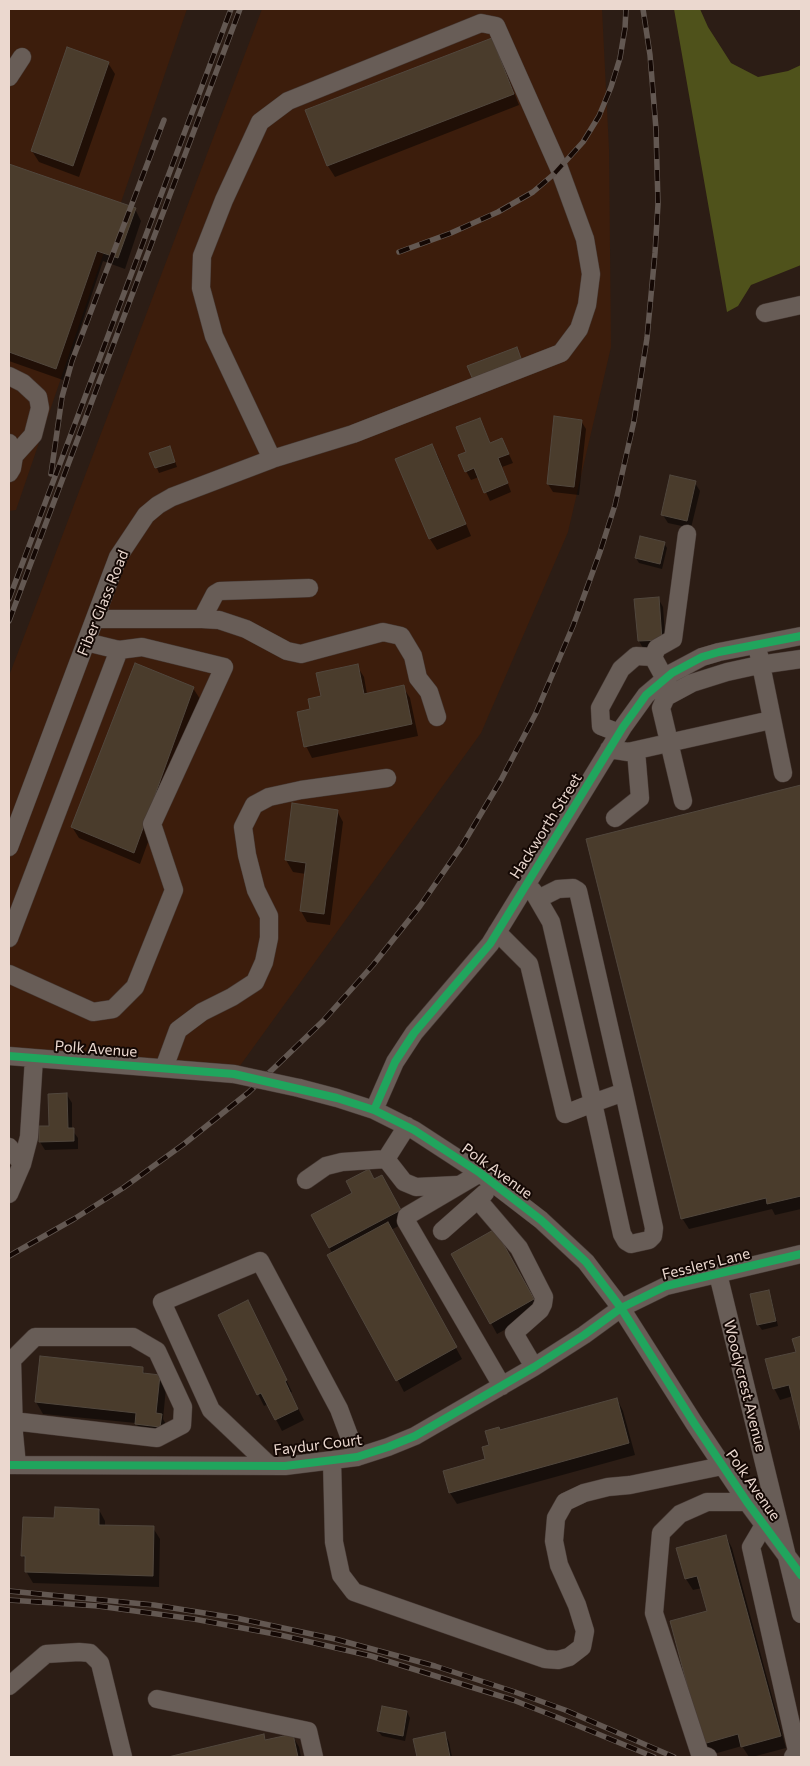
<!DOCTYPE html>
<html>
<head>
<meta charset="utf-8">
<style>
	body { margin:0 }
	#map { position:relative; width:810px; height:1766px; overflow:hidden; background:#2c1d15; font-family:Commissioner,sans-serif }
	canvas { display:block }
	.frame { position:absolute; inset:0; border:10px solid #ebd8cf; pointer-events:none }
</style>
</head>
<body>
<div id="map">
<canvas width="810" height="1766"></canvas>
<div class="frame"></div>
</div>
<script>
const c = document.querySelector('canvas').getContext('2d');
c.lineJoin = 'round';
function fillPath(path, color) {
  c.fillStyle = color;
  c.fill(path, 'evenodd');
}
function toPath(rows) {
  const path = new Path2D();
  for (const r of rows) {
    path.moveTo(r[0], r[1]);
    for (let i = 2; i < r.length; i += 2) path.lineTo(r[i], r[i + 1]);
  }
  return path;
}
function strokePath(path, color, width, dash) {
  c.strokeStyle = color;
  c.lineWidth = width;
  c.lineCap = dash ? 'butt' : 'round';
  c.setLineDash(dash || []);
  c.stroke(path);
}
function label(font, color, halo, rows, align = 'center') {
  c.font = font + ' Commissioner,sans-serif';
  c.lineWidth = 4;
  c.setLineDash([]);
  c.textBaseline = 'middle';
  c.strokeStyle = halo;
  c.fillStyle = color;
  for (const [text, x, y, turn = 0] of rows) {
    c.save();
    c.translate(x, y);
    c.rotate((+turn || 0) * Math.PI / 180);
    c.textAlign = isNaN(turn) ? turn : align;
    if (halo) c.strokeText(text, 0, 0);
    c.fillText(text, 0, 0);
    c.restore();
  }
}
fillPath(toPath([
	[9,9,187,9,16,510,9,511],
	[262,9,602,9,609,149,611,347,568,532,481,733,234,1074,9,1059,9,676]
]), '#3c1d0c');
fillPath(toPath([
	[674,9,700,9,708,27,731,63,758,77,788,71,801,65,801,265,751,285,738,306,727,312]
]), '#4f521b');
fillPath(toPath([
	[491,39,498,51,519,105,335,177,328,166,307,111],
	[108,63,115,74,79,177,39,162,32,151],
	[9,165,135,209,141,221,125,269,103,261,63,380,9,361],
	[479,419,491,444,502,439,513,463,502,467,511,492,490,501,479,477,471,480,466,471,467,453],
	[581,421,586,429,579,495,553,492,548,484],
	[431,445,438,456,471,536,437,550,430,539,397,460],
	[172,453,177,467,159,473,151,454],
	[695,483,700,491,691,528,668,523,663,515],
	[664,543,667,548,662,569,639,563,636,558],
	[658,598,663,607,666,648,644,650,639,641,636,600],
	[357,666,364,677,367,694,403,687,410,698,418,736,312,758,306,746,323,697],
	[193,688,200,699,140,864,79,838,72,827],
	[801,787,801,1209,775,1215,772,1209,689,1229,682,1218,588,840],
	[294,805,337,811,343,822,330,925,307,922,301,911,306,874,293,872,286,860],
	[67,1095,72,1103,72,1130,78,1138,78,1149,45,1150,40,1142,50,1127],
	[374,1181,388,1188,406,1222,391,1230,462,1359,404,1392,313,1216],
	[495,1231,540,1311,497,1334,453,1254],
	[768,1291,771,1297,778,1326,762,1330,758,1324],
	[254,1313,292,1392,290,1393,304,1420,282,1431,268,1404,264,1406,258,1394],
	[801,1338,801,1428,793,1396,780,1400,774,1388,797,1353,794,1340],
	[142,1368,146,1375,159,1376,166,1388,163,1419,167,1426,143,1435,136,1423,43,1414,36,1402],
	[617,1399,623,1411,635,1455,457,1504,450,1493,487,1460,490,1446,500,1431],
	[99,1510,105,1521,105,1526,153,1528,160,1539,159,1587,33,1583,26,1571,26,1562,23,1556,55,1520],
	[726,1536,732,1548,786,1748,752,1757,749,1757,742,1746,710,1755,704,1744,708,1612,702,1588,693,1590,686,1579,678,1549],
	[407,1712,410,1718,405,1741,382,1736,378,1731],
	[444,1733,449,1742,452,1757,418,1757,414,1740],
	[292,1735,299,1747,301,1757,174,1757,263,1736,267,1741]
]), '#0007');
const building = toPath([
	[492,38,514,94,327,166,305,110,492,38],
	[67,47,109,62,73,166,31,151,67,47],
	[9,164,136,208,118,258,97,251,56,369,9,352,9,164],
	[517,347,523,364,474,382,467,366,517,347],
	[554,416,582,420,574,487,547,484,554,416],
	[480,418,490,443,502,438,509,454,498,458,508,483,484,493,474,468,465,472,458,455,466,452,456,427,480,418],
	[432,444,466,524,429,539,395,459,432,444],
	[170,446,175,462,155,468,149,453,170,446],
	[670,475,696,481,687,521,661,515,670,475],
	[640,536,665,542,660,564,635,558,640,536],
	[659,597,662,640,638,641,634,599,659,597],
	[135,663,194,687,134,853,71,827,135,663],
	[358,664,364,694,404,685,412,724,304,747,297,712,310,709,308,699,321,696,316,673,358,664],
	[801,785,801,1196,767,1204,766,1198,681,1219,586,839,801,785],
	[292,803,338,810,324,914,300,911,306,863,285,860,292,803],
	[67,1093,68,1128,74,1128,74,1141,39,1142,39,1126,49,1126,48,1094,67,1093],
	[369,1169,374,1179,382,1175,401,1210,329,1248,311,1215,352,1193,346,1181,369,1169],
	[388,1222,457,1347,396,1381,327,1255,388,1222],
	[495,1229,534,1299,490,1324,451,1254,495,1229],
	[769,1290,776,1321,757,1325,750,1294,769,1290],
	[248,1300,287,1380,285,1381,298,1409,275,1420,261,1393,257,1395,218,1315,248,1300],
	[801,1336,801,1433,789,1385,773,1389,765,1359,796,1352,792,1339,801,1336],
	[40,1356,143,1367,143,1373,160,1375,156,1413,162,1414,160,1427,135,1424,136,1413,35,1402,40,1356],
	[617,1398,629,1443,449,1493,443,1471,485,1459,482,1447,489,1445,485,1431,499,1427,500,1430,617,1398],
	[55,1507,99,1509,99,1525,154,1526,153,1576,25,1572,25,1556,21,1556,23,1517,54,1518,55,1507],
	[726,1535,781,1736,741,1747,738,1734,703,1744,670,1621,707,1611,697,1576,685,1579,676,1548,726,1535],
	[382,1706,407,1711,403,1736,377,1731,382,1706],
	[445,1732,450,1757,417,1757,413,1739,445,1732],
	[264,1734,265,1740,293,1734,298,1757,168,1757,264,1734]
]);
fillPath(building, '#4a3c2c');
strokePath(building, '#51473d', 1);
const minor = toPath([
	[9,77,22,57],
	[765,313,801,305],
	[9,376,23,383,38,397,40,408,33,435,14,456],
	[9,443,14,456,12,468,9,473],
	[95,619,202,619,219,620,246,629,287,651,301,654,383,632,401,636,413,656,418,678,429,692,437,717],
	[202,619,215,594,220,591,309,588],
	[759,655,783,773],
	[665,679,653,657,657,648,673,639,687,534],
	[619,733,601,726,600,708,621,669,636,656,653,657],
	[609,749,628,752,771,720],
	[683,801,661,708,666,697,692,683,727,672,759,665,801,659],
	[615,818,640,798,636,751],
	[9,847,118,557,146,515,158,505,172,497,272,459,353,434,561,353,579,329,587,305,591,274,585,239,559,168,496,26,481,23,288,101,260,122,224,200,202,256,201,288,214,336,272,459],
	[538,899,558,889,573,888,578,891,624,1092,593,1103,622,1234,626,1241,631,1244,649,1240,653,1236,654,1228,624,1092],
	[497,932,529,964,565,1114,593,1103,551,922,533,891],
	[9,938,119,650],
	[9,974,93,1012,113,1009,135,987,174,890,152,824,224,667,142,647,119,650,86,642],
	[9,1056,234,1074],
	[164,1068,178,1030,202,1012,232,997,255,982,264,962,269,938,269,916,256,890,247,855,243,827,254,805,269,797,301,790,387,778],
	[299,1088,337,1098,374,1110,414,1130,480,1173,541,1220,586,1262,621,1308,694,1423,747,1502,801,1575],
	[374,1110,395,1062,414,1033,490,944,623,727,646,695,672,673,702,657,719,652,801,636],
	[407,1126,386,1159,404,1182,416,1187,457,1185],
	[9,1147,22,1164],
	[480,1173,407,1216,406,1221,502,1386],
	[306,1180,326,1166,342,1162,386,1159],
	[9,1194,22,1164,29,1137,34,1058],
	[478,1200,519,1248,544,1297,543,1304,540,1310,514,1333,534,1367],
	[442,1231,485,1193],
	[718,1274,801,1614],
	[13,1421,157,1438,182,1425,183,1407,157,1351,133,1337,35,1337,12,1360,14,1434,17,1465],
	[332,1460,334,1542,341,1575,354,1592,545,1659,558,1660,569,1657,582,1647,585,1631,577,1605,559,1565,554,1541,556,1518,565,1502,584,1493,608,1487,630,1485,722,1466],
	[9,1465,285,1466,357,1457,388,1447,415,1436,534,1367,584,1335,621,1308,666,1286,801,1254],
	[270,1466,211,1410,162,1302,260,1261,339,1409,357,1457],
	[764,1525,751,1547,797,1751,793,1757],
	[9,1686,46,1654,79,1652,90,1653,100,1663,123,1757],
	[157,1699,308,1731,314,1757],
	[708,1757,700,1754,654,1613,661,1533,680,1514,707,1502,747,1502]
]);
strokePath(minor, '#473a35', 19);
strokePath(minor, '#685d57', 18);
const rail = toPath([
	[399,252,451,233,498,212,533,192,554,174,583,142,599,116,611,87,620,58,625,28,626,9],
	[51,474,62,397,72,361,164,120],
	[9,599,231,9],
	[9,621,240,9],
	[9,1256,74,1219,123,1188,184,1144,249,1092,323,1021,373,965,420,906,463,844,501,780,536,713,573,626,600,552,615,505,634,421,647,338,655,253,658,204,656,129,650,55,643,9],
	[9,1591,154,1605,236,1618,335,1639,435,1666,515,1692,565,1710,674,1757],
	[9,1600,98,1606,194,1619,280,1635,371,1656,513,1700,559,1718,654,1757]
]);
strokePath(rail, '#635852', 5.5);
strokePath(rail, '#140804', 4, [11]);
const minorBridge = toPath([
	[234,1074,299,1088]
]);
strokePath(minorBridge, '#473a35', 19, []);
strokePath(minorBridge, '#685d57', 18);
strokePath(toPath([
	[9,1056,234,1074,337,1098,374,1110,414,1130,480,1173,541,1220,586,1262,621,1308,694,1423,747,1502,801,1575],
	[374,1110,395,1062,414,1033,490,944,623,727,646,695,672,673,702,657,719,652,801,636],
	[9,1465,285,1466,357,1457,388,1447,415,1436,534,1367,584,1335,621,1308,666,1286,801,1254]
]), '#20a55d', 8);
label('15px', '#ebd8cf', '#140804', [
	["Fiber Glass Road",103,603,-68],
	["Hackworth Street",546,826,-58],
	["Polk Avenue",96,1049,4],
	["Polk Avenue",497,1171,36],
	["Fesslers Lane",706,1264,-14],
	["Woodycrest Avenue",745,1386,76],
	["Faydur Court",318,1445,-7],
	["Polk Avenue",753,1485,55]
]);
</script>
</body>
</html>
